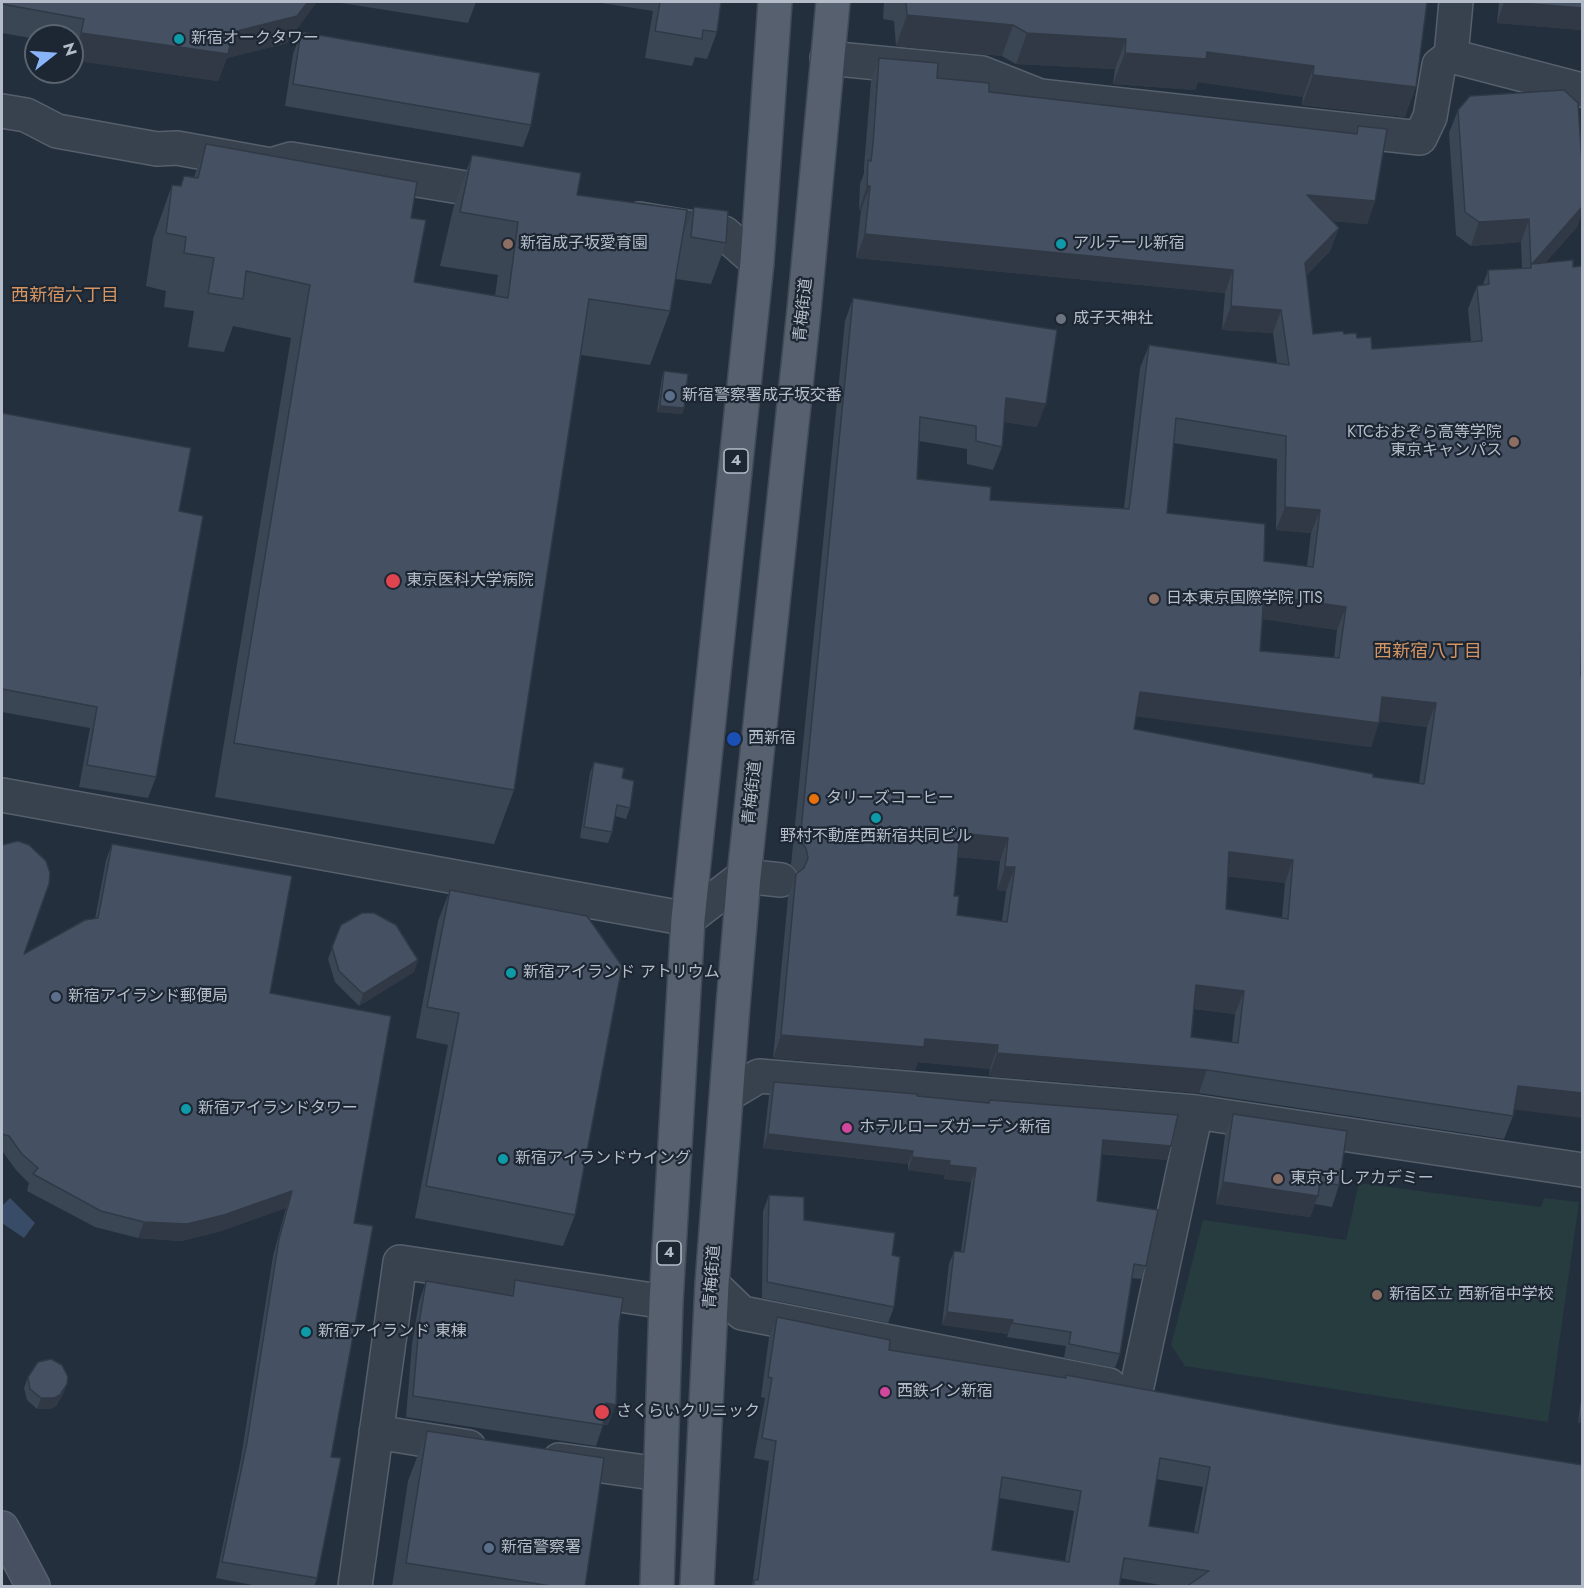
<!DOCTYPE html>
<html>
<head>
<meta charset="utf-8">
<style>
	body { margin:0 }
	#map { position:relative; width:1584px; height:1588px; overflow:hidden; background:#242f3e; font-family:Jost,sans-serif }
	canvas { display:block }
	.frame { position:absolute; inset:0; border:3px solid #b4bcc9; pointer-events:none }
	.north { position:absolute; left:24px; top:24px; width:60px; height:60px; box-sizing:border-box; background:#1d2633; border:2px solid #59626f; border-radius:50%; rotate:73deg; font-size:16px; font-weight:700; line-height:24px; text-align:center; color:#b4bcc9 }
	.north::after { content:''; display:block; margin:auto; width:21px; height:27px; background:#8ab4f8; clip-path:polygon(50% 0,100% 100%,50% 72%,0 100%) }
</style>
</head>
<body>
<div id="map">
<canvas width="1584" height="1588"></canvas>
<div class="frame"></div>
<div class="north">N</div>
</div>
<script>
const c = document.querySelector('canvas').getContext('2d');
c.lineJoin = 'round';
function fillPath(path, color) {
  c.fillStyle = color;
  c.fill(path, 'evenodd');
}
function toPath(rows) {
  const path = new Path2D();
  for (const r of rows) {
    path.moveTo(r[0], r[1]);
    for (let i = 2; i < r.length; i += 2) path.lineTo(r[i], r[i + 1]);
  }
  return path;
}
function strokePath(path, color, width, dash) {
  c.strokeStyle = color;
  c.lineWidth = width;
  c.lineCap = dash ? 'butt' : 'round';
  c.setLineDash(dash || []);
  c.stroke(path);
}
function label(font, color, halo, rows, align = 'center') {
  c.font = font + ' Jost,"Noto Sans JP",sans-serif';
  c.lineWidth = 4.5;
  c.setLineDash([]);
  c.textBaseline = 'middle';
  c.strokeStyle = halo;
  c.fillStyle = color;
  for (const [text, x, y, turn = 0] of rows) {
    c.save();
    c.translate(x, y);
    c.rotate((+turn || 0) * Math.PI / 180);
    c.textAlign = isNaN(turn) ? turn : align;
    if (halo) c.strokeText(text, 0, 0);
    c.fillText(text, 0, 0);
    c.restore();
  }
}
fillPath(toPath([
	[1359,1183,1541,1207,1544,1198,1579,1202,1548,1422,1185,1366,1171,1345,1203,1220,1346,1240]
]), '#263c3f');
fillPath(toPath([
	[10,1198,35,1223,24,1238,2,1223,2,1206]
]), '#394c67');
const street = toPath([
	[1451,56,1582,90],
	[827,58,982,73,1040,96,1420,138,1430,117,1439,65,1451,56,1456,2],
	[2,111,26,115,57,131,157,149,177,148,271,165,291,159,490,192,505,197],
	[639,219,724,233,757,262],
	[2,795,688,919,744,876,781,880],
	[727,1095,759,1076,1196,1112,1582,1170],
	[712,1284,742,1313,1109,1385],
	[1136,1391,1196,1112],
	[376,1432,469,1447],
	[559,1460,660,1474],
	[355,1586,400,1262,666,1302]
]);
const secondary = toPath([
	[2,1528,33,1586]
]);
const primary = toPath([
	[657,1586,666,1302,688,919,757,262,775,2],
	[697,1586,712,1284,733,1006,744,876,804,310,833,2]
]);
strokePath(street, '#565f6c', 36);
strokePath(secondary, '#565f6c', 36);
strokePath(primary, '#414a57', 36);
strokePath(street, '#38414e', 33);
strokePath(secondary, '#465061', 33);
strokePath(primary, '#56606e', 33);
fillPath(toPath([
	[2,2,287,43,227,58,218,81,72,60,74,46,72,46,72,36,36,36,36,39,2,33],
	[335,2,476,2,468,23],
	[595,2,721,2,717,32,707,59,695,57,692,66,645,58,653,11],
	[884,2,1427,2,1405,117,1302,105,1303,97,1198,82,1195,90,1113,84,1115,69,1016,64,1002,56,896,46,894,21,883,19],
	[1499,2,1582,2,1582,30,1497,23],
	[301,32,531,125,523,147,285,106,293,54],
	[879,58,937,78,989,92,1355,133,1358,126,1375,201,1367,224,1333,221,1339,228,1330,251,1306,276,1313,334,1344,334,1357,338,1372,349,1471,341,1468,309,1477,286,1483,285,1488,270,1522,268,1521,242,1471,246,1456,235,1449,133,1458,110,1582,163,1582,212,1577,227,1545,263,1573,267,1582,266,1582,643,1581,643,1514,1110,1513,1116,1504,1139,1199,1093,989,1076,990,1069,918,1062,915,1070,773,1058,788,897,796,874,798,873,791,865,845,321,853,298,1037,427,1004,422,1002,447,993,470,967,464,967,449,919,441,917,479,990,500,1124,508,1140,368,1149,345,1277,363,1273,333,1222,330,1225,293,856,258,861,210,859,210,860,184,864,173,864,167,871,81],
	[1173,443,1277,459,1276,530,1311,533,1307,566,1264,561,1167,513],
	[1263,619,1337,630,1334,658,1260,651],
	[1136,716,1371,747,1379,721,1427,727,1419,783,1373,777,1134,729],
	[958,857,1000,861,997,890,1006,891,1002,921,957,915,954,896],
	[1228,876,1285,883,1282,918,1226,909],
	[1194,1009,1235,1014,1232,1042,1191,1037],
	[206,144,411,218,414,282,495,296,498,275,440,266,453,209,472,155,577,195,682,238,694,207,726,243,711,284,676,279,677,271,670,311,650,365,581,355,514,790,494,844,215,797,291,338,233,326,224,352,188,347,194,311,164,307,166,291,146,286,153,239,172,185,180,186,184,176,194,177],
	[664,371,684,408,682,414,657,412,662,377],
	[2,413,179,511,156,777,148,798,79,787,90,728,2,712],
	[594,762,630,808,626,819,615,816,612,832,608,843,580,838,590,773],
	[112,844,270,993,354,1223,331,1457,317,1578,314,1587,263,1587,216,1578,241,1458,273,1256,286,1208,218,1232,181,1241,138,1238,95,1227,27,1191,29,1183,16,1170,3,1152,2,1152,2,845,24,954,95,919,106,860],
	[450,890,575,1215,563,1246,415,1218,448,1045,416,1038,438,921],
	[341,925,418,960,414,972,359,1006,335,982,328,959],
	[774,1082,988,1103,990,1100,1171,1146,1167,1160,1101,1154,1097,1201,1146,1266,1141,1279,1131,1278,1120,1354,1115,1368,1064,1358,1066,1346,1007,1337,1008,1334,942,1325,949,1264,954,1251,961,1251,971,1182,944,1179,945,1175,908,1170,908,1164,763,1148,769,1096],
	[1233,1114,1339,1185,1332,1207,1315,1204,1310,1217,1216,1204,1225,1135],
	[769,1195,804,1220,892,1255,894,1307,888,1323,762,1298,763,1211],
	[515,1280,619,1324,608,1425,603,1425,596,1446,406,1417,412,1344,419,1302,426,1281,510,1296],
	[777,1317,889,1350,1065,1378,1066,1375,1582,1587,1172,1587,1120,1578,1119,1587,752,1587,769,1461,754,1458,765,1398,761,1397,769,1338],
	[1156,1479,1203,1487,1194,1532,1149,1526],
	[999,1498,1074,1511,1065,1561,992,1550],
	[28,1377,67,1384,63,1394,56,1406,50,1409,37,1409,27,1400,24,1388],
	[1582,1393,1582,1423,1578,1423],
	[427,1431,585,1587,392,1587,408,1481]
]), '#3b4654');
fillPath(toPath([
	[308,2,317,2,287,43,227,58,218,81,72,60,81,33,233,32],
	[1504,2,1582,8,1582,30,1497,23],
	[907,15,1013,25,1002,56,896,46],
	[1027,33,1126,39,1115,69,1016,64],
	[1207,52,1314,66,1303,97,1198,82,1195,90,1113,84,1125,53],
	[1313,75,1416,87,1405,117,1302,105],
	[867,186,870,186,861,210,859,210],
	[1307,195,1375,201,1367,224,1298,219],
	[1582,207,1582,212,1577,227,1524,287,1532,264],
	[1529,219,1521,242,1471,246,1479,222],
	[1339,228,1330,251,1296,286,1305,263],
	[865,234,1233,270,1225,293,856,258],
	[1231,306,1281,310,1273,333,1222,330],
	[1006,398,1046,404,1037,427,998,421],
	[660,406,684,408,682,414,657,412],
	[1285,507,1320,510,1311,533,1276,530],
	[1264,595,1346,607,1337,630,1256,618],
	[1140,692,1379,723,1371,747,1132,716],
	[1382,697,1436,703,1427,727,1373,720],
	[960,833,1008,838,1000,861,951,856],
	[1229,852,1293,860,1285,883,1221,876],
	[1005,867,1015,867,1006,891,997,890],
	[418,960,414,972,359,1006,363,994],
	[1196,985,1244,991,1235,1014,1187,1008],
	[781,1035,925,1039,998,1045,990,1069,918,1062,915,1070,773,1058],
	[997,1053,1207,1070,1199,1093,989,1076],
	[1518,1086,1582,1093,1582,1118,1510,1109],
	[768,1134,913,1151,908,1164,763,1148],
	[1103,1140,1171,1146,1167,1160,1098,1153],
	[912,1157,950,1161,945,1175,908,1170],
	[949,1165,976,1168,971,1182,944,1179],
	[1223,1182,1318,1196,1310,1217,1216,1204],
	[292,1191,286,1208,218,1232,181,1241,138,1238,144,1222],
	[947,1312,1013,1320,1008,1334,942,1325],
	[67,1384,63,1394,56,1406,50,1409,37,1409,41,1398],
	[606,1403,616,1405,608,1425,599,1424],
	[1582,1411,1582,1423,1578,1423]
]), '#303945');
const building = toPath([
	[2,2,308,2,297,16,233,32,228,54,81,33,84,19,2,4,2,2],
	[660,2,721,2,717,32,703,30,702,39,655,31,660,2],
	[906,2,1427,2,1416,87,1313,75,1314,66,1207,52,1206,59,1125,53,1126,39,1027,33,1013,25,907,15,906,2],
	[1508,2,1582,2,1582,8,1508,2],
	[301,32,540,73,531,125,293,84,301,32],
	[879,58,938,63,937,78,989,83,989,92,1357,134,1358,126,1387,129,1375,201,1307,195,1339,228,1305,263,1313,334,1343,331,1344,334,1356,333,1357,338,1371,337,1372,349,1482,341,1477,286,1489,284,1488,270,1531,268,1529,219,1479,222,1465,212,1458,110,1470,96,1564,90,1578,103,1582,163,1582,207,1532,264,1573,260,1573,267,1582,266,1582,619,1581,676,1582,676,1582,1093,1518,1086,1513,1116,1207,1070,997,1053,998,1045,925,1039,924,1047,781,1035,796,874,804,868,808,858,806,848,800,841,853,298,1057,330,1046,404,1006,398,1002,447,976,441,976,426,920,417,917,479,991,487,990,500,1129,509,1149,345,1289,365,1281,310,1231,306,1233,270,865,234,870,186,867,186,868,160,871,161,873,144,879,58],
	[1176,418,1286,436,1285,507,1320,510,1313,567,1264,561,1265,524,1167,513,1176,418],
	[1264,595,1346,607,1339,658,1260,651,1264,595],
	[1140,692,1379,723,1382,697,1436,703,1424,784,1373,777,1373,774,1134,729,1140,692],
	[960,833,1008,838,1005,867,1015,867,1007,922,957,915,959,896,954,896,960,833],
	[1229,852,1293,860,1288,919,1226,909,1229,852],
	[1196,985,1244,991,1238,1043,1191,1037,1196,985],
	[206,144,417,182,411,218,426,220,414,282,508,298,518,222,460,212,472,155,581,173,577,195,687,210,670,311,589,299,514,790,234,743,310,285,246,271,243,299,208,293,214,258,184,253,186,237,166,233,172,185,181,186,184,176,198,178,206,144],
	[694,207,728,211,726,243,691,237,694,207],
	[664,371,688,374,684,408,660,406,664,371],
	[2,413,191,448,179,511,203,516,156,777,87,765,97,707,2,689,2,413],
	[594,762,624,768,622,778,634,781,630,808,617,805,612,832,584,827,594,762],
	[18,841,29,845,46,861,50,873,49,884,24,954,85,920,98,918,112,844,292,876,270,993,391,1016,354,1223,373,1226,331,1457,341,1458,317,1578,222,1562,247,1442,279,1239,292,1191,224,1215,187,1224,144,1222,101,1211,33,1174,38,1168,22,1154,9,1136,2,1134,2,845,18,841],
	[450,890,587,916,622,966,575,1215,426,1186,459,1013,427,1007,450,890],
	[362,913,374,913,396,925,418,960,363,994,339,971,332,947,341,925,362,913],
	[774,1082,917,1094,917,1096,989,1103,990,1100,1178,1115,1171,1146,1103,1140,1097,1201,1158,1210,1146,1266,1134,1264,1120,1354,1069,1344,1071,1332,1012,1323,1013,1320,947,1312,954,1251,964,1252,976,1168,949,1165,950,1161,912,1157,913,1151,768,1134,774,1082],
	[1233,1114,1347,1131,1339,1185,1320,1182,1318,1196,1223,1182,1233,1114],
	[769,1195,804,1197,804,1220,895,1233,892,1255,900,1257,894,1307,767,1282,769,1195],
	[515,1280,623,1298,619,1324,616,1405,606,1403,603,1425,413,1396,419,1324,426,1281,513,1296,515,1280],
	[777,1317,890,1340,889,1350,1066,1378,1066,1375,1339,1425,1582,1465,1582,1587,1186,1587,1209,1571,1124,1558,1119,1587,754,1587,754,1580,758,1580,776,1441,762,1438,772,1378,768,1377,777,1317],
	[1160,1458,1210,1467,1198,1533,1149,1526,1160,1458],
	[1002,1477,1081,1491,1069,1562,992,1550,1002,1477],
	[51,1359,62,1365,68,1377,67,1384,60,1395,54,1398,41,1398,30,1389,28,1377,38,1362,51,1359],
	[427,1431,604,1458,585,1587,557,1587,406,1563,427,1431]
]);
fillPath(building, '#455162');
strokePath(building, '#303945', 1.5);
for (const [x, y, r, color] of [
	[179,39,6,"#0f9aa8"],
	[508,244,6,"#8d6e63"],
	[1061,244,6,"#0f9aa8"],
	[1061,319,6,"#6b7280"],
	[670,396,6,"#5c6f8a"],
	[1514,442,6,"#8d6e63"],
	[393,581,8,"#e0444e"],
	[1154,599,6,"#8d6e63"],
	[734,739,8,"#1a4fb4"],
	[814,799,6,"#e8710a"],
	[876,818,6,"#0f9aa8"],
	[511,973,6,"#0f9aa8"],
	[56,997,6,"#5c6f8a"],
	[186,1109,6,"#0f9aa8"],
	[847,1128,6,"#d1479c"],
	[503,1159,6,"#0f9aa8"],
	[1278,1179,6,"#8d6e63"],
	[1377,1295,6,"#8d6e63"],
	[306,1332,6,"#0f9aa8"],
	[885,1392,6,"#d1479c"],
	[602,1412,8,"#e0444e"],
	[489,1548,6,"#5c6f8a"]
]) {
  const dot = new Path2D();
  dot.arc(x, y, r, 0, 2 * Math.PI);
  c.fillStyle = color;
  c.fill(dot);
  strokePath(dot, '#1d2633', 2);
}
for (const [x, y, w] of [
	[736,461,24],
	[669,1253,24]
]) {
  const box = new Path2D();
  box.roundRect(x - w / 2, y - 12, w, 24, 4.5);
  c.fillStyle = '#1d2633';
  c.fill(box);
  strokePath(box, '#b4bcc9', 1.5);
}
label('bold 15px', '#b4bcc9', null, [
	["4",736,461],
	["4",669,1253]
]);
label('16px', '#b4bcc9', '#1d2633', [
	["新宿オークタワー",191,39],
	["新宿成子坂愛育園",520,244],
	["アルテール新宿",1073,244],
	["成子天神社",1073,319],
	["新宿警察署成子坂交番",682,396],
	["KTCおおぞら高等学院",1502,433,"right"],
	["東京キャンパス",1502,451,"right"],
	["東京医科大学病院",406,581],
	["日本東京国際学院 JTIS",1166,599],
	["西新宿",748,739],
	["タリーズコーヒー",826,799],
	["野村不動産西新宿共同ビル",876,837,"center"],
	["新宿アイランド アトリウム",523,973],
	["新宿アイランド郵便局",68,997],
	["新宿アイランドタワー",198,1109],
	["ホテルローズガーデン新宿",859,1128],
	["新宿アイランドウイング",515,1159],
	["東京すしアカデミー",1290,1179],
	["新宿区立 西新宿中学校",1389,1295],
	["新宿アイランド 東棟",318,1332],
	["西鉄イン新宿",897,1392],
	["さくらいクリニック",616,1412],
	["新宿警察署",501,1548]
], 'left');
label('16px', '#b4bcc9', '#1d2633', [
	["青梅街道",804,310,-84],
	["青梅街道",753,793,-84],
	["青梅街道",713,1277,-86]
]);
label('18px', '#d59563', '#1d2633', [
	["西新宿六丁目",65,297],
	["西新宿八丁目",1428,653]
]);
</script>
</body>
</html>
